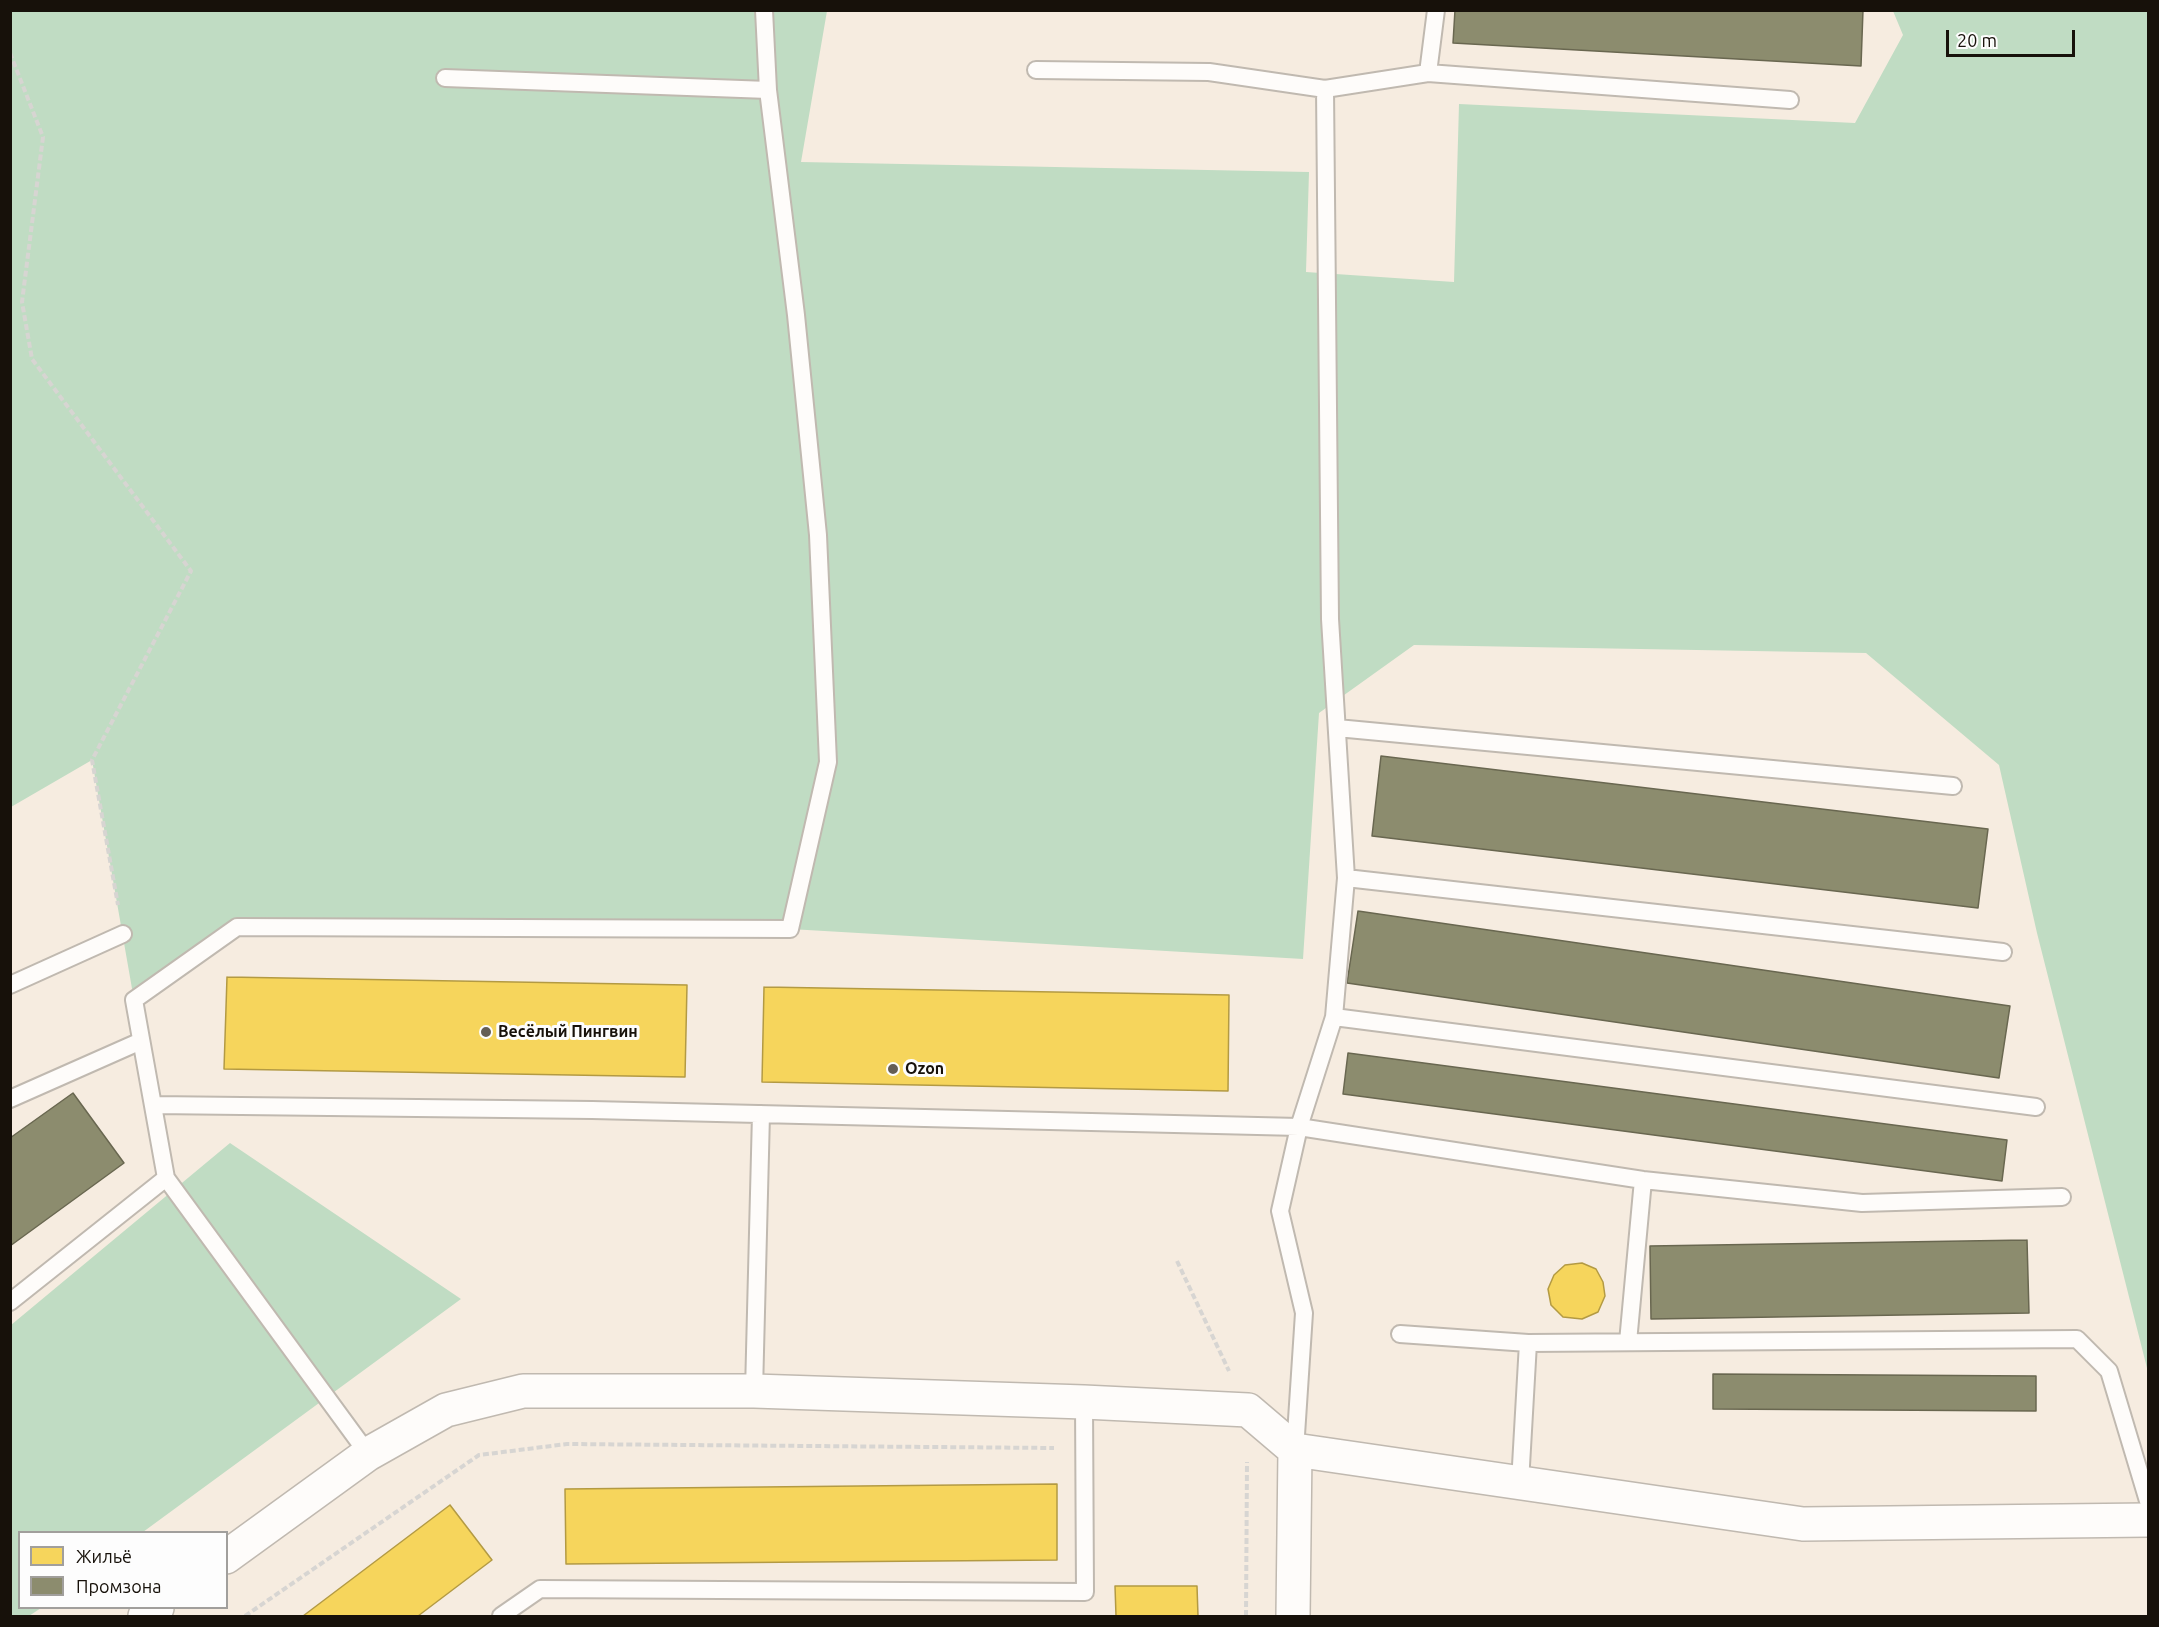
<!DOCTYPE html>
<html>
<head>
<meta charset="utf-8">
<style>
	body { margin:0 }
	#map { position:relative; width:2159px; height:1627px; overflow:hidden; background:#f6ece0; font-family:Ubuntu,sans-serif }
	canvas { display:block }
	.frame { position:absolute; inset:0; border:12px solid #17110a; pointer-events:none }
	.legend { position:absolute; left:18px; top:1531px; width:210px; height:78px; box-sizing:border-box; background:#fdfdfd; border:2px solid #a19f9c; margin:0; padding:8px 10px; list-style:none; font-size:18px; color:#17110a }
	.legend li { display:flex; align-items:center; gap:12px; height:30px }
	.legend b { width:30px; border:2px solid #a19f9c }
	.scale { position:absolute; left:1946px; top:30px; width:129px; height:27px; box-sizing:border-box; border:3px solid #17110a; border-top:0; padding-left:8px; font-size:18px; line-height:21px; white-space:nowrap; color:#17110a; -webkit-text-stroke:4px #fdfdfd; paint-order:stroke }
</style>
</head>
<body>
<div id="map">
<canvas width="2159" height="1627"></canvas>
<div class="frame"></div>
<ul class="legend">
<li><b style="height:16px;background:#f6d55c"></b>Жильё</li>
<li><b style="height:16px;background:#8c8c6e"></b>Промзона</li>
</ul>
<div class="scale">20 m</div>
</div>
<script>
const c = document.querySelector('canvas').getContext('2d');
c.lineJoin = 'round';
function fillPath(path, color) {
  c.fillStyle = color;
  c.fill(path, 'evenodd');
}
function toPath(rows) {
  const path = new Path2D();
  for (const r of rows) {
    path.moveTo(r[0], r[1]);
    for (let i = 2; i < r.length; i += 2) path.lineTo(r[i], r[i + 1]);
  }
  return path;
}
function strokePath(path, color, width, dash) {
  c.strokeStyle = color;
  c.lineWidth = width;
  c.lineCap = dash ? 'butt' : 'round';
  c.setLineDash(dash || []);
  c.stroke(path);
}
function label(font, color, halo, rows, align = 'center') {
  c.font = font + ' Ubuntu,sans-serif';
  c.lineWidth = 6;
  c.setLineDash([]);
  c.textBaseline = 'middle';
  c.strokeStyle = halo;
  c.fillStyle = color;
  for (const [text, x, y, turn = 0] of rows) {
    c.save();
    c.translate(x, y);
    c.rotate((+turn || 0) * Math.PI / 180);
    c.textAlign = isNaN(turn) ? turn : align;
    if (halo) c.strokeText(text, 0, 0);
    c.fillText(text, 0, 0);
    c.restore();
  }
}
fillPath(toPath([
	[11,11,827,11,801,162,1309,172,1306,272,1454,282,1459,104,1855,123,1903,35,1893,11,2148,11,2148,1372,2037,933,1999,765,1866,653,1414,645,1319,713,1303,959,790,929,237,927,134,1000,92,760,11,807],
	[230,1143,461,1299,143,1532,20,1532,20,1608,41,1608,29,1616,11,1616,11,1325]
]), '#c0dcc3');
const homes = toPath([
	[227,977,687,985,685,1077,224,1069,227,977],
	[764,987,1229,995,1228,1091,762,1082,764,987],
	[1582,1263,1596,1269,1603,1282,1605,1296,1598,1312,1582,1319,1563,1317,1551,1305,1548,1289,1554,1275,1565,1265,1582,1263],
	[1057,1484,1057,1560,566,1564,565,1489,1057,1484],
	[450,1505,492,1560,418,1616,303,1616,450,1505],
	[1115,1586,1197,1586,1198,1616,1116,1616,1115,1586]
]);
fillPath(homes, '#f6d55c');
strokePath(homes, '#b39a43', 1.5);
const industry = toPath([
	[1455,10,1863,10,1861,66,1453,43,1455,10],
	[1381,756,1988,829,1978,908,1372,836,1381,756],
	[1358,911,2010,1006,1999,1078,1347,983,1358,911],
	[1348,1053,2007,1140,2002,1181,1343,1094,1348,1053],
	[73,1093,124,1163,10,1246,10,1138,73,1093],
	[2027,1240,2029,1313,1651,1319,1650,1246,2027,1240],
	[1713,1374,2036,1376,2036,1411,1713,1409,1713,1374]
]);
fillPath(industry, '#8c8c6e');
strokePath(industry, '#696750', 1.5);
const lane = toPath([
	[1036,70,1209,72,1325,89],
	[1428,73,1790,100],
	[445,78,768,90],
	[1337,728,1953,786],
	[1346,878,2003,952],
	[10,985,123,934],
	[1334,1017,2036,1107],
	[10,1099,141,1041],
	[154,1105,592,1110,1299,1127,1643,1180,1862,1203,2062,1197],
	[10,1302,166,1178],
	[1400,1334,1528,1343,2077,1339,2109,1371,2148,1501],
	[1628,1342,1643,1180],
	[754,1391,761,1114],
	[1295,1450,1304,1313,1280,1211,1299,1127,1334,1017,1346,878,1330,619,1325,89,1428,73,1436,10],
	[368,1454,166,1178,134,1000,237,927,790,929,828,762,818,535,796,315,768,90,764,10],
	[1520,1483,1528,1343],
	[501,1616,540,1589,1085,1592,1084,1402]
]);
const street = toPath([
	[226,1557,368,1454,446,1410,523,1391,754,1391,1084,1402,1248,1410,1295,1450,1803,1524,2148,1520],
	[145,1616,157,1608],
	[1293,1616,1295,1450]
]);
strokePath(lane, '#c0b9b0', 20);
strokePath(street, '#c0b9b0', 36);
strokePath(toPath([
	[10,53,43,137,22,302,32,359,191,571,92,760,118,905],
	[1177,1261,1229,1371],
	[245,1616,479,1455,567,1444,1054,1448],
	[1246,1616,1247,1462]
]), '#d7d5d2', 4, [6, 3]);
strokePath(lane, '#fefcfa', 16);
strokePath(street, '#fefcfa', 33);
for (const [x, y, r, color] of [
	[486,1032,6,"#655e55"],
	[893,1069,6,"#655e55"]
]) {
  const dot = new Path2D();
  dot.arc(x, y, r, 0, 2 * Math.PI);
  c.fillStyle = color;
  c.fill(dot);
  strokePath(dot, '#fdfdfd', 2);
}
label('bold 16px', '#17110a', '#fdfdfd', [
	["Весёлый Пингвин",498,1032],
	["Ozon",905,1069]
], 'left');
</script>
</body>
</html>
